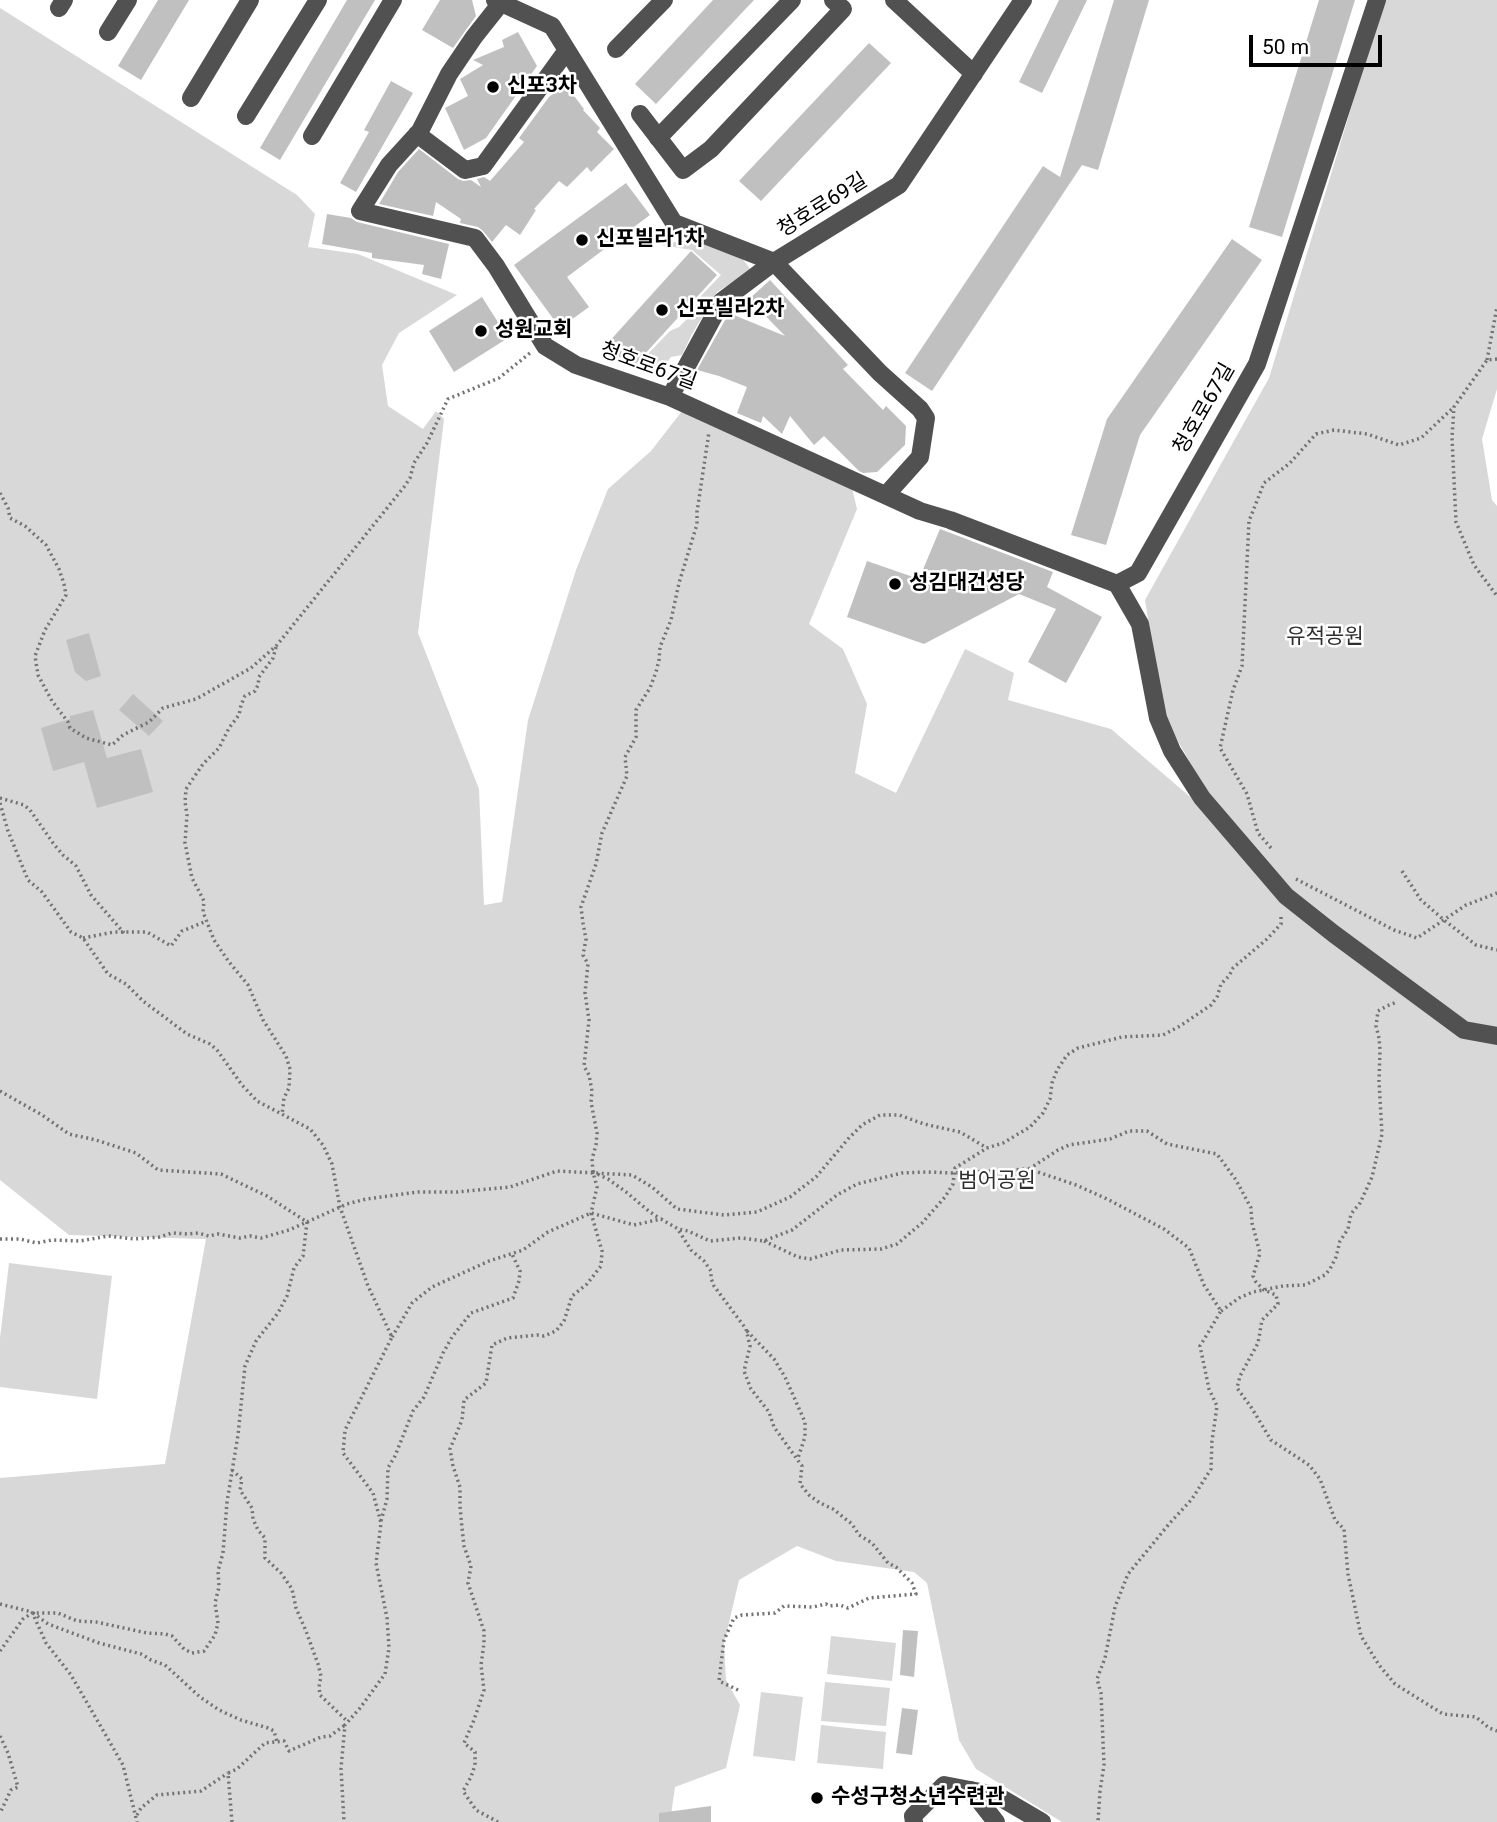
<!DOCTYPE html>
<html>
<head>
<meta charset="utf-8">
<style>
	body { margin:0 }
	#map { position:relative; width:1497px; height:1822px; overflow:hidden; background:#fff; font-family:Roboto,sans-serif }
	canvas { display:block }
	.scale { position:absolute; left:1249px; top:35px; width:133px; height:32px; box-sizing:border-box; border:4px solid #000; border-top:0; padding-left:9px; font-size:21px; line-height:24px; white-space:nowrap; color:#000; -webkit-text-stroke:5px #fff; paint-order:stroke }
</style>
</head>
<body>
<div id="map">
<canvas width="1497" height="1822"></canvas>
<div class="scale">50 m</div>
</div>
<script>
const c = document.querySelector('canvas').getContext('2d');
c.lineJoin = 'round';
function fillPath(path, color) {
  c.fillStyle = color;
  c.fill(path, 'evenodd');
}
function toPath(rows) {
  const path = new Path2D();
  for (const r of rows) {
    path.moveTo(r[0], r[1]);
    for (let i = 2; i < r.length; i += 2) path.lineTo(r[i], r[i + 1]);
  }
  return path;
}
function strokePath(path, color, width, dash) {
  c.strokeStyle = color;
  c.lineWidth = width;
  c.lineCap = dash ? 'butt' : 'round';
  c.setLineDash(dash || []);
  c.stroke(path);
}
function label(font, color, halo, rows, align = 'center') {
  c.font = font + ' Roboto,"Noto Sans KR",sans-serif';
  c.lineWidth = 5;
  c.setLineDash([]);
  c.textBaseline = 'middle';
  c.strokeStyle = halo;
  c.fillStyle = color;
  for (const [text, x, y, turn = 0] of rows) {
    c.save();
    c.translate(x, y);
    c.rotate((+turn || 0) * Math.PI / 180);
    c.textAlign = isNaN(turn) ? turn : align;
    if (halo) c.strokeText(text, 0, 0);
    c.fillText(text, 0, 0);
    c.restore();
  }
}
fillPath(toPath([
	[1384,0,1497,0,1497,389,1482,439,1492,500,1497,506,1497,1027,1467,1022,1289,890,1208,794,1163,715,1145,600,1269,378],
	[0,8,297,195,315,214,308,247,358,254,457,295,399,333,382,365,388,406,423,429,436,411,444,419,418,633,479,789,484,905,502,902,528,720,576,570,608,489,651,451,682,411,852,488,857,509,809,624,843,649,867,704,855,773,896,793,965,649,1014,673,1008,700,1111,729,1195,801,1283,902,1461,1034,1497,1039,1497,1822,1062,1822,976,1769,959,1740,927,1583,914,1572,836,1561,797,1546,739,1580,724,1644,726,1680,740,1705,726,1768,675,1787,670,1822,0,1822,0,1478,165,1464,206,1239,69,1235,0,1180],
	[688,239,741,257,751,270,717,292,691,336,682,355,671,357,657,376,638,369,642,360,670,331,679,327,691,315,698,299,721,275,692,250,661,245],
	[9,1263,112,1276,97,1399,0,1387,0,1338],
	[831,1636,896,1643,892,1681,827,1674],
	[825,1682,890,1688,886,1726,821,1721],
	[761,1692,803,1697,795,1761,753,1756],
	[821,1725,886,1732,883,1769,817,1763]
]), '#d8d8d8');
fillPath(toPath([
	[158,0,189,0,141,80,118,66],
	[347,0,375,0,280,160,260,148],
	[440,0,472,0,476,16,453,48,422,30],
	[713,0,754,0,656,104,635,84],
	[1059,0,1087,0,1042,93,1019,82],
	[1114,0,1149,0,1098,170,1082,165,932,391,905,373,1043,166,1060,177],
	[1319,0,1355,0,1282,237,1249,227],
	[518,32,537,66,486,138,464,150,445,108,468,96,460,79,483,65,473,60,504,47,502,40],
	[869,43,891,63,761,201,739,181],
	[391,81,413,93,356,192,340,183,369,132,364,130],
	[565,84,584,109,583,110,600,128,597,132,614,149,591,172,587,167,567,187,559,181,534,209,536,210,520,235,506,225,492,242,483,231,478,227,460,223,461,219,436,202,433,216,379,204,398,172,419,149,458,179,463,181,471,180,481,187,477,179,484,177,490,181,524,142,519,138,549,97],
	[626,183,650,215,567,277,589,307,560,328,514,265],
	[327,214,351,218,357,222,449,244,441,279,422,274,424,265,372,258,372,253,322,244],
	[1232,239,1262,260,1140,435,1106,545,1071,535,1107,419],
	[691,251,717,275,632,368,606,345],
	[770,280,848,365,843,369,883,410,886,406,906,426,905,445,877,472,863,473,859,471,824,436,814,445,790,416,782,434,763,416,761,423,737,413,747,387,719,376,697,370,729,313,785,336,749,299],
	[482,297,508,338,454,372,429,331],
	[940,529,1053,572,1047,587,1102,617,1066,683,1028,662,1056,609,1019,594,924,644,847,617,867,561,919,579],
	[89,633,101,676,86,681,75,672,66,640],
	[133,694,163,721,149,736,119,710],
	[93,710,107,758,141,749,153,792,97,808,84,762,53,771,41,728,70,719,70,716],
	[903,1630,918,1631,914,1677,900,1675],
	[902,1708,918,1710,912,1755,896,1753],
	[711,1806,711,1822,659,1822,659,1813]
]), '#c0c0c0');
strokePath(toPath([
	[1497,359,1487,360,1454,407,1452,438,1456,522,1474,565,1497,596],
	[1487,360,1497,307],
	[0,493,8,508,10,518,25,526,46,545,59,569,64,584,66,595,45,630,35,656,38,675,52,701,68,722,70,728,86,738,112,745,123,735,149,722,163,708,196,699,251,668,277,645,404,487,410,478,414,463,427,443,448,399,499,378,530,353],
	[276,647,273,658,259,677,258,685,255,691,245,696,241,705,239,715,229,728,219,748,203,764,186,789,185,802,187,815,185,843,192,878,204,901,203,912,214,940,229,962,248,985,263,1020,286,1056,290,1069,289,1088,284,1098,282,1115],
	[0,798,24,805,30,810,53,843,63,855,76,866,91,895,124,933],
	[0,803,8,831,28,880,42,892,71,932,83,938,108,974,126,984,143,1001,187,1034,210,1044,217,1050,242,1085,257,1101,310,1129,323,1145,332,1164,340,1207,368,1286,392,1337,345,1430,343,1453,373,1493,381,1523,376,1563,387,1618,389,1648,385,1674,360,1708,345,1725,341,1768,344,1822],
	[1271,848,1258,833,1247,794,1220,748,1233,690,1242,666,1249,521,1264,483,1290,463,1316,434,1334,430,1367,434,1399,445,1421,438,1454,407],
	[1402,871,1421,900,1444,920,1476,945,1497,950],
	[1296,879,1394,930,1417,938,1466,905,1497,893],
	[83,938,114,932,147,932,171,946,182,931,207,921],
	[0,1091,42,1115,69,1134,96,1140,136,1153,158,1170,221,1174,267,1196,307,1222],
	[1029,1169,1058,1150,1069,1145,1110,1139,1129,1131,1147,1131,1167,1144,1217,1154,1236,1180,1251,1208,1252,1223,1260,1253,1253,1276,1256,1282,1264,1290,1276,1295,1278,1304,1262,1320,1258,1343,1240,1376,1237,1388,1251,1407,1271,1440,1309,1465,1320,1479,1335,1520,1344,1529,1348,1574,1361,1636,1379,1665,1395,1684,1443,1714,1476,1717,1489,1728,1497,1731],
	[593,1172,592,1159,596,1145,597,1133,591,1102,592,1091,589,1075,584,1066,589,1020,585,993,588,964,583,955,586,939,583,923,581,907,596,864,602,833,627,776,625,757,636,737,636,710,650,688,656,672,659,660,660,647,671,620,679,583,697,524,697,512,709,432],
	[679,1231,691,1250,704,1261,711,1271,711,1278,714,1286,746,1329,750,1346,744,1371,751,1389,769,1412,774,1427,802,1466,800,1484,809,1495,820,1503,833,1509,852,1524,859,1535,872,1543,888,1563,896,1567,912,1583,916,1594,869,1598,848,1608,840,1605,829,1606,826,1604,813,1607,784,1606,775,1613,742,1615,734,1618,724,1640,719,1681,738,1690],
	[0,1239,20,1239,37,1243,52,1240,80,1241,108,1236,134,1239,160,1237,172,1233,188,1234,198,1233,209,1236,218,1234,240,1238,250,1236,261,1238,289,1230,347,1204,366,1199,418,1192,457,1192,510,1187,557,1171,632,1175,652,1187,677,1209,724,1215,757,1212,790,1197,816,1177,848,1139,862,1125,880,1115,899,1115,924,1124,960,1132,987,1148],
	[764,1241,798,1257,810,1259,841,1250,881,1249,897,1244,922,1223,945,1197,953,1184,955,1168,987,1148,1003,1143,1030,1127,1043,1113,1050,1099,1052,1083,1057,1070,1067,1055,1078,1048,1122,1037,1163,1035,1180,1026,1211,1005,1217,997,1221,984,1229,976,1233,968,1267,939,1281,924,1281,914],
	[1221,1311,1239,1298,1253,1292,1283,1286,1305,1285,1325,1275,1330,1269,1336,1257,1340,1241,1348,1229,1351,1214,1360,1203,1372,1177,1382,1134,1379,1081,1380,1050,1379,1038,1376,1026,1378,1011,1387,1006,1397,1002],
	[747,1331,774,1359,785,1377,805,1422,805,1437,798,1458],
	[392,1337,412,1303,432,1287,489,1261,523,1250,548,1232,591,1213,634,1225,661,1219,678,1229,688,1231,710,1241,741,1238,764,1241,792,1230,837,1195,857,1184,902,1173,927,1172,953,1173,1029,1169,1076,1185,1107,1199,1164,1229,1189,1248,1204,1285,1221,1311,1200,1346,1209,1389,1217,1406,1212,1441,1211,1469,1192,1499,1169,1524,1128,1574,1115,1607,1105,1658,1097,1679,1101,1693,1104,1765,1100,1791,1098,1822],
	[232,1470,242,1479,240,1490,252,1508,253,1519,258,1530,265,1538,265,1558,281,1573,292,1589,296,1608,306,1631,318,1664,321,1676,319,1687,320,1695,348,1722],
	[381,1521,387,1499,388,1468,395,1456,413,1411,424,1397,443,1353,452,1337,471,1313,513,1298,519,1281,520,1271,512,1254],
	[0,1604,32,1612,46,1643,71,1675,123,1765,137,1822],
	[33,1613,48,1624,99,1643,141,1654,151,1660,165,1665,200,1697,219,1710,241,1720,268,1728,274,1731,277,1742],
	[0,1651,23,1619,32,1613,58,1613,77,1621,96,1622,147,1633,165,1634,172,1636,184,1649,192,1653,204,1651,215,1635,218,1623,215,1603,219,1587,218,1571,223,1553,227,1502,238,1435,245,1366,256,1341,278,1313,287,1296,294,1268,303,1256,307,1222],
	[0,1736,8,1753,18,1787,11,1790,0,1813],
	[137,1815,141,1808,157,1795,201,1791,228,1773],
	[232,1822,228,1773,237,1769,265,1743,284,1741,289,1751,321,1737,330,1736,345,1725],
	[498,1822,476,1810,463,1791,471,1777,475,1765,475,1752,464,1743,474,1720,484,1690,481,1665,484,1643,484,1631,468,1583,471,1566,464,1546,462,1528,460,1506,460,1487,453,1466,450,1449,462,1420,464,1400,486,1383,492,1345,507,1338,537,1335,544,1336,556,1331,564,1321,572,1296,587,1284,601,1266,602,1251,591,1213,597,1187,593,1172,608,1179,626,1192,650,1212,659,1218]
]), '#737373', 3.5, [2, 3.5]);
strokePath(toPath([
	[495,0,552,26,674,223,774,262,880,373,920,409,926,418,920,457,886,495],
	[894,0,974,74],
	[501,3,474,37,449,74,420,131,389,165,360,211,475,238,496,266,545,346,576,365,670,397,920,511,950,520,1117,584,1138,573,1257,364,1377,0],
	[59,8,64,0],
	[108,32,128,0],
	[616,49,664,0],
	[191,98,250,0],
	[640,114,683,170,711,149,843,9,833,0],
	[246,116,318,0],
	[417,134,465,170,483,166,567,50],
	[312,136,393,0],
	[658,138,792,0],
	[670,397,722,301,774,262,899,185,1023,0],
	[1117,584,1140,624,1158,718,1172,751,1202,798,1286,896,1334,934,1464,1030,1497,1036],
	[971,1790,996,1822],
	[914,1822,913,1816,944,1785,996,1795,1042,1822]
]), '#515151', 18);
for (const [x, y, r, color] of [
	[493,87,7,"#000"],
	[582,240,7,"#000"],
	[662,310,7,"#000"],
	[481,331,7,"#000"],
	[895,584,7,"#000"],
	[817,1798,7,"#000"]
]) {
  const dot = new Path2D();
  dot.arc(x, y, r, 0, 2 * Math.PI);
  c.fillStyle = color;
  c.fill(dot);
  strokePath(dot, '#fff', 2.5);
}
label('bold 21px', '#000', '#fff', [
	["신포3차",507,87],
	["신포빌라1차",596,240],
	["신포빌라2차",676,310],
	["성원교회",495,331],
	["성김대건성당",909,584],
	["수성구청소년수련관",831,1798]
], 'left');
label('21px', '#000', '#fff', [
	["청호로69길",823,206,-32],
	["청호로67길",648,367,20],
	["청호로67길",1205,409,-60]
]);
label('21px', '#2f2f2f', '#fff', [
	["유적공원",1325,638],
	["범어공원",997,1182]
]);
</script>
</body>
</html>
